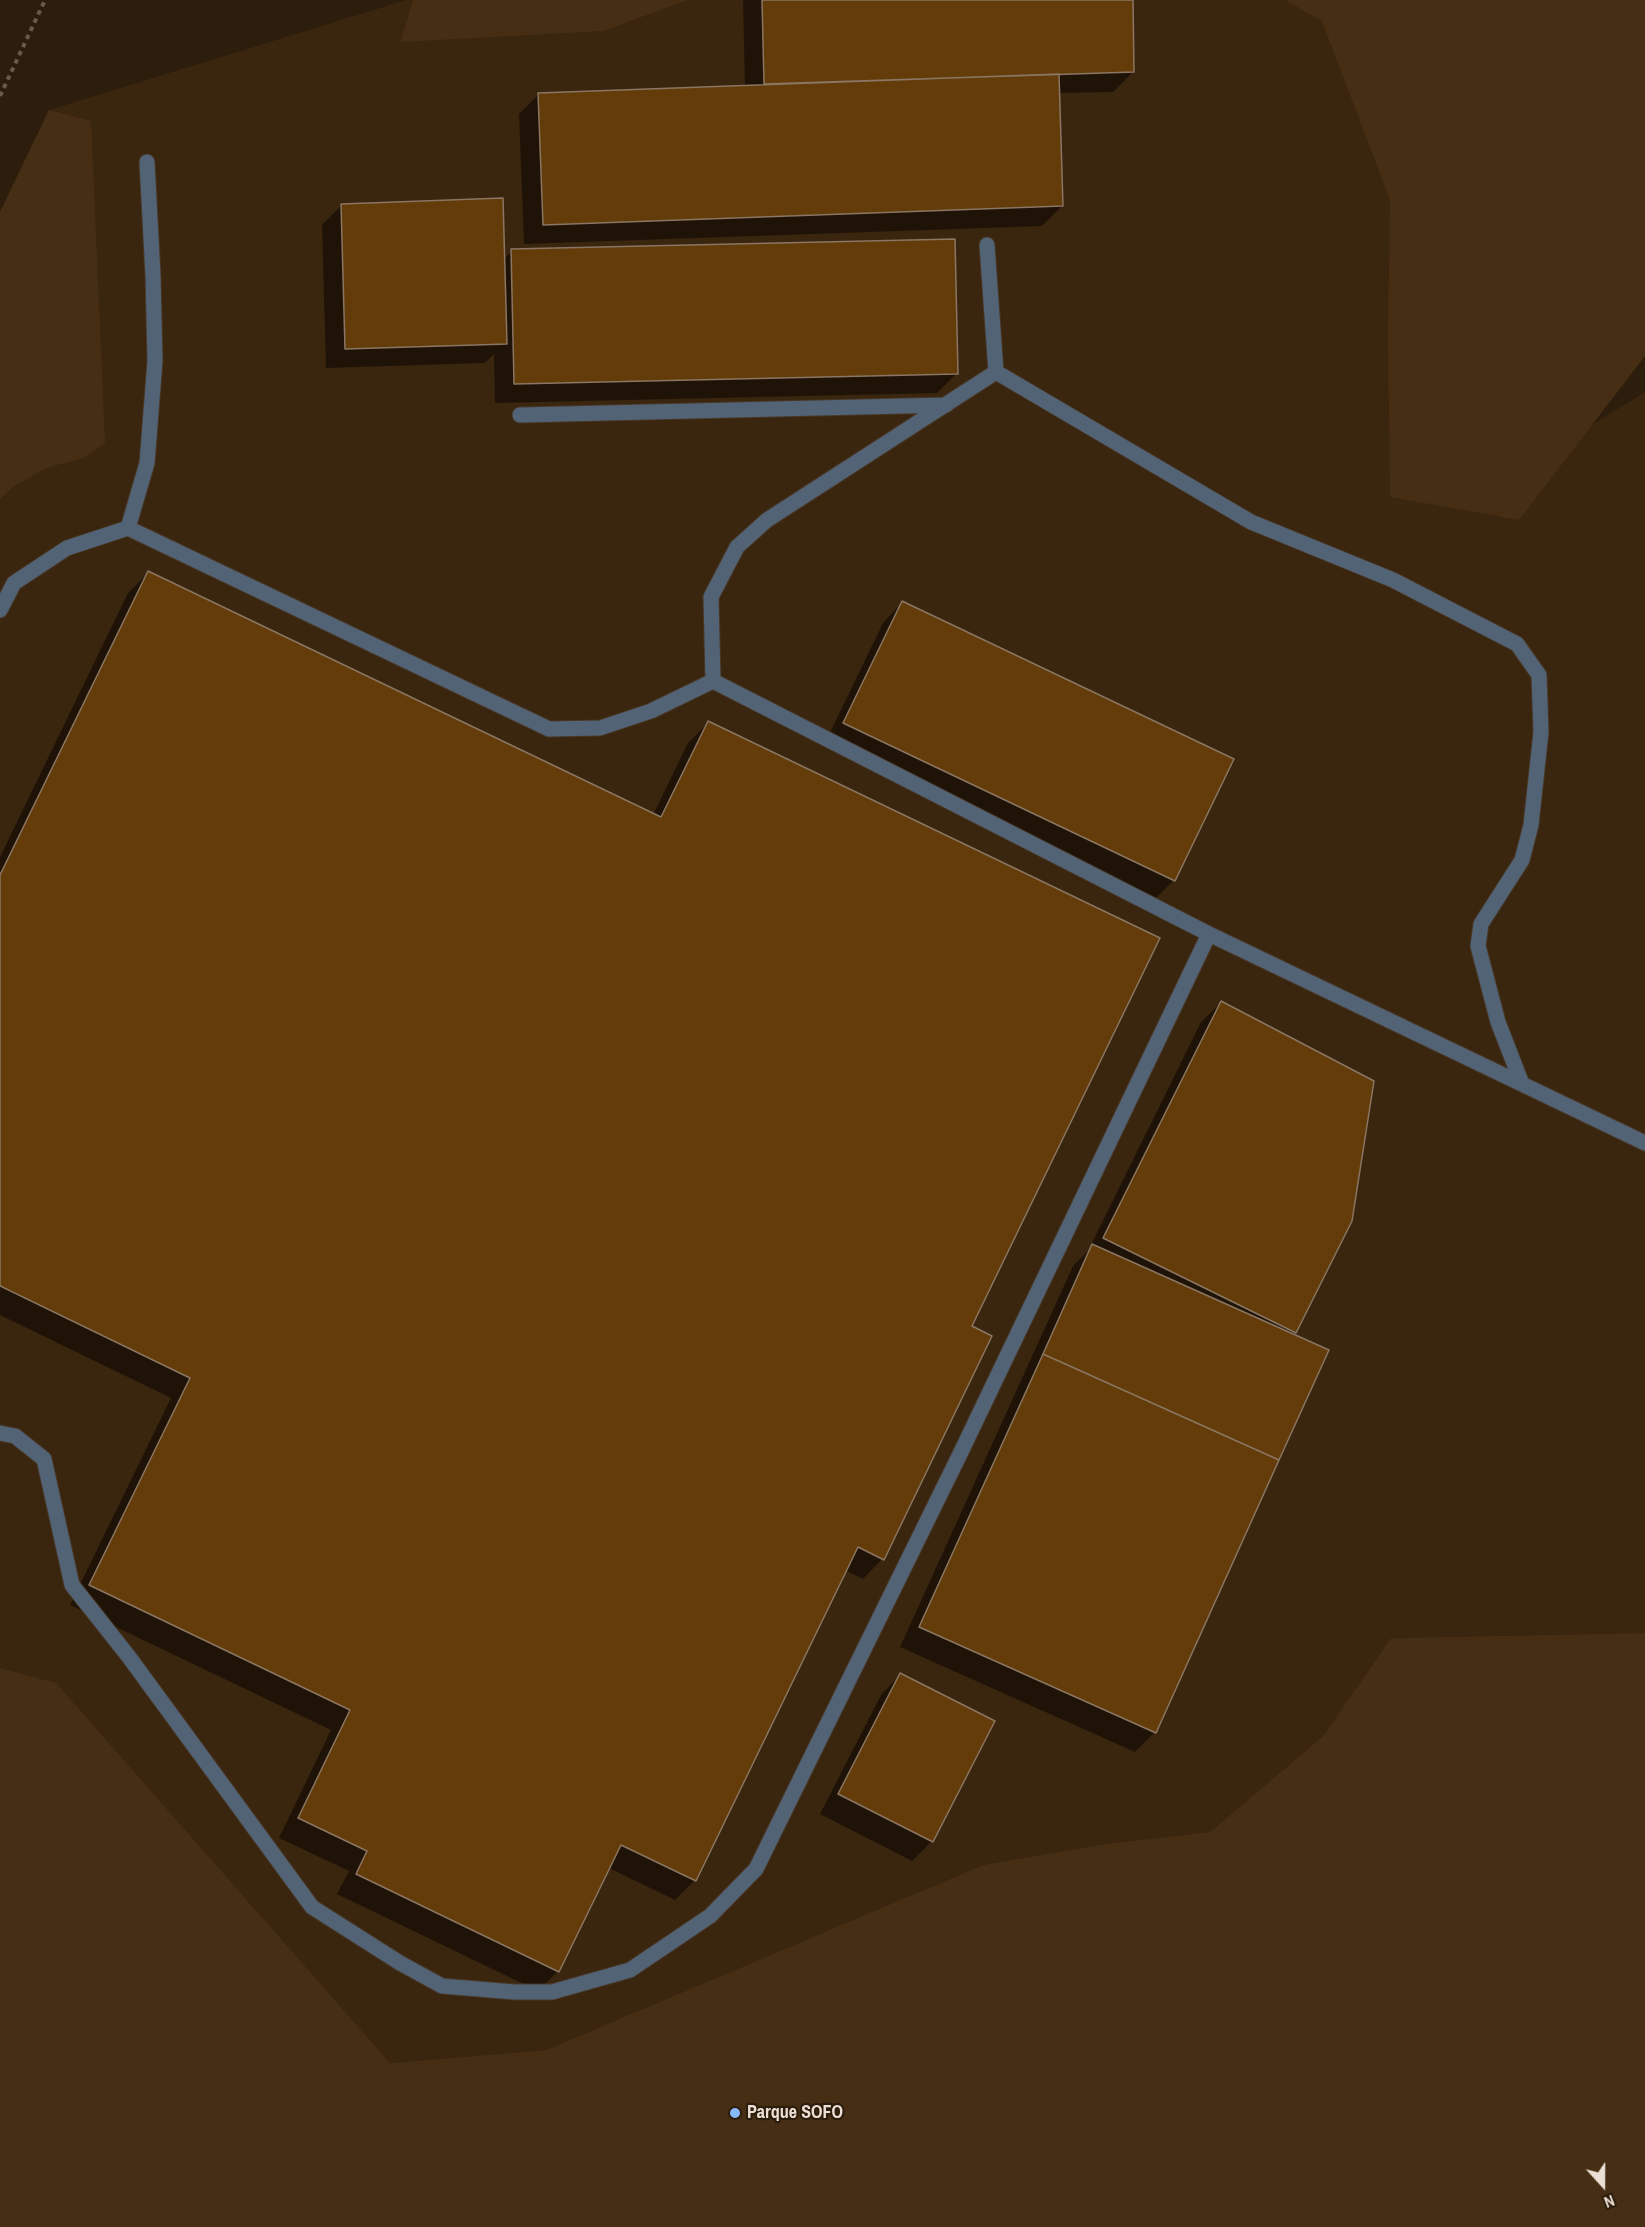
<!DOCTYPE html>
<html>
<head>
<meta charset="utf-8">
<style>
	body { margin:0 }
	#map { position:relative; width:1645px; height:2227px; overflow:hidden; background:#2d1d0c; font-family:"Archivo Narrow",sans-serif }
	canvas { display:block }
	.north { position:absolute; left:1573px; top:2155px; width:60px; height:60px; -webkit-text-stroke:4px #2d1d0c; paint-order:stroke; rotate:159deg; font-size:16px; font-weight:700; line-height:24px; text-align:center; color:#ece0d6 }
	.north::after { content:''; display:block; margin:auto; width:21px; height:27px; background:#ece0d6; clip-path:polygon(50% 0,100% 100%,50% 72%,0 100%) }
</style>
</head>
<body>
<div id="map">
<canvas width="1645" height="2227"></canvas>
<div class="north">N</div>
</div>
<script>
const c = document.querySelector('canvas').getContext('2d');
c.lineJoin = 'round';
function fillPath(path, color) {
  c.fillStyle = color;
  c.fill(path, 'evenodd');
}
function toPath(rows) {
  const path = new Path2D();
  for (const r of rows) {
    path.moveTo(r[0], r[1]);
    for (let i = 2; i < r.length; i += 2) path.lineTo(r[i], r[i + 1]);
  }
  return path;
}
function strokePath(path, color, width, dash) {
  c.strokeStyle = color;
  c.lineWidth = width;
  c.lineCap = dash ? 'butt' : 'round';
  c.setLineDash(dash || []);
  c.stroke(path);
}
function label(font, color, halo, rows, align = 'center') {
  c.font = font + ' "Archivo Narrow",sans-serif';
  c.lineWidth = 4.5;
  c.setLineDash([]);
  c.textBaseline = 'middle';
  c.strokeStyle = halo;
  c.fillStyle = color;
  for (const [text, x, y, turn = 0] of rows) {
    c.save();
    c.translate(x, y);
    c.rotate((+turn || 0) * Math.PI / 180);
    c.textAlign = isNaN(turn) ? turn : align;
    if (halo) c.strokeText(text, 0, 0);
    c.fillText(text, 0, 0);
    c.restore();
  }
}
fillPath(toPath([
	[406,0,1395,0,1574,436,1645,392,1645,1633,1391,1638,1323,1736,1210,1832,1105,1844,983,1865,546,2050,390,2063,56,1684,0,1668,0,212,49,110]
]), '#3a250e');
fillPath(toPath([
	[413,0,688,0,603,31,401,42],
	[1285,0,1645,0,1645,356,1519,520,1390,497,1388,335,1390,200,1322,21],
	[49,110,91,121,105,443,83,458,46,468,14,486,0,499,0,212],
	[1645,1633,1645,2227,0,2227,0,1668,56,1683,390,2063,546,2050,983,1865,1105,1844,1210,1832,1323,1736,1391,1638]
]), '#462e15');
fillPath(toPath([
	[743,0,1131,0,1133,72,1113,92,1058,93,1062,206,1042,226,524,244,519,114,539,94,745,87],
	[342,205,503,260,512,251,957,373,937,393,495,403,494,354,485,363,326,368,322,225],
	[148,573,653,815,688,743,708,723,970,1327,882,1559,863,1579,845,1570,695,1880,675,1900,609,1868,558,1971,538,1991,337,1894,349,1871,279,1838,331,1730,70,1605,171,1398,0,1315,0,857,128,593],
	[902,603,1174,880,1154,900,825,743,883,623],
	[1221,1003,1295,1332,1292,1335,1327,1351,1154,1733,1135,1752,900,1647,1073,1266,1088,1251,1201,1022],
	[900,1675,932,1841,912,1861,820,1814,881,1695]
]), '#0007');
const building = toPath([
	[762,0,1133,0,1134,72,764,84,762,0],
	[1059,74,1063,206,543,225,538,93,1059,74],
	[503,198,507,344,345,349,341,204,503,198],
	[955,239,958,374,514,384,511,249,955,239],
	[148,571,661,817,708,721,1160,938,972,1326,992,1336,884,1560,858,1547,696,1881,621,1845,559,1972,356,1874,367,1851,298,1818,350,1710,89,1585,190,1378,0,1286,0,875,148,571],
	[902,601,1234,759,1175,881,843,723,902,601],
	[1221,1001,1374,1081,1352,1221,1296,1333,1103,1238,1221,1001],
	[1092,1244,1329,1350,1279,1460,1043,1354,1092,1244],
	[1043,1354,1279,1460,1156,1733,919,1627,1043,1354],
	[900,1673,995,1721,933,1842,838,1794,900,1673]
]);
fillPath(building, '#633c0a');
strokePath(building, '#8a7663', 1.5);
const lane = toPath([
	[987,245,996,372,1251,522,1393,580,1517,644,1539,675,1541,732,1531,825,1522,860,1481,924,1478,946,1498,1022,1522,1084],
	[520,415,946,405],
	[128,528,147,463,155,361,153,276,147,162],
	[0,610,14,583,67,548,128,528,549,729,600,728,651,711,713,681,1209,934],
	[713,681,711,597,737,547,767,520,996,372],
	[0,1433,15,1436,44,1459,72,1585,129,1657,312,1907,400,1963,442,1986,514,1992,552,1992,630,1970,710,1916,756,1869,961,1452,1209,934,1645,1143]
]);
strokePath(lane, '#483828', 17);
strokePath(toPath([
	[0,96,45,0]
]), '#695a4b', 4, [4.5, 4.5]);
strokePath(lane, '#536376', 15);
for (const [x, y, r, color] of [
	[735,2113,6,"#86bbfb"]
]) {
  const dot = new Path2D();
  dot.arc(x, y, r, 0, 2 * Math.PI);
  c.fillStyle = color;
  c.fill(dot);
  strokePath(dot, '#2d1d0c', 2);
}
label('bold 18px', '#ece0d6', '#2d1d0c', [
	["Parque SOFO",747,2113]
], 'left');
</script>
</body>
</html>
